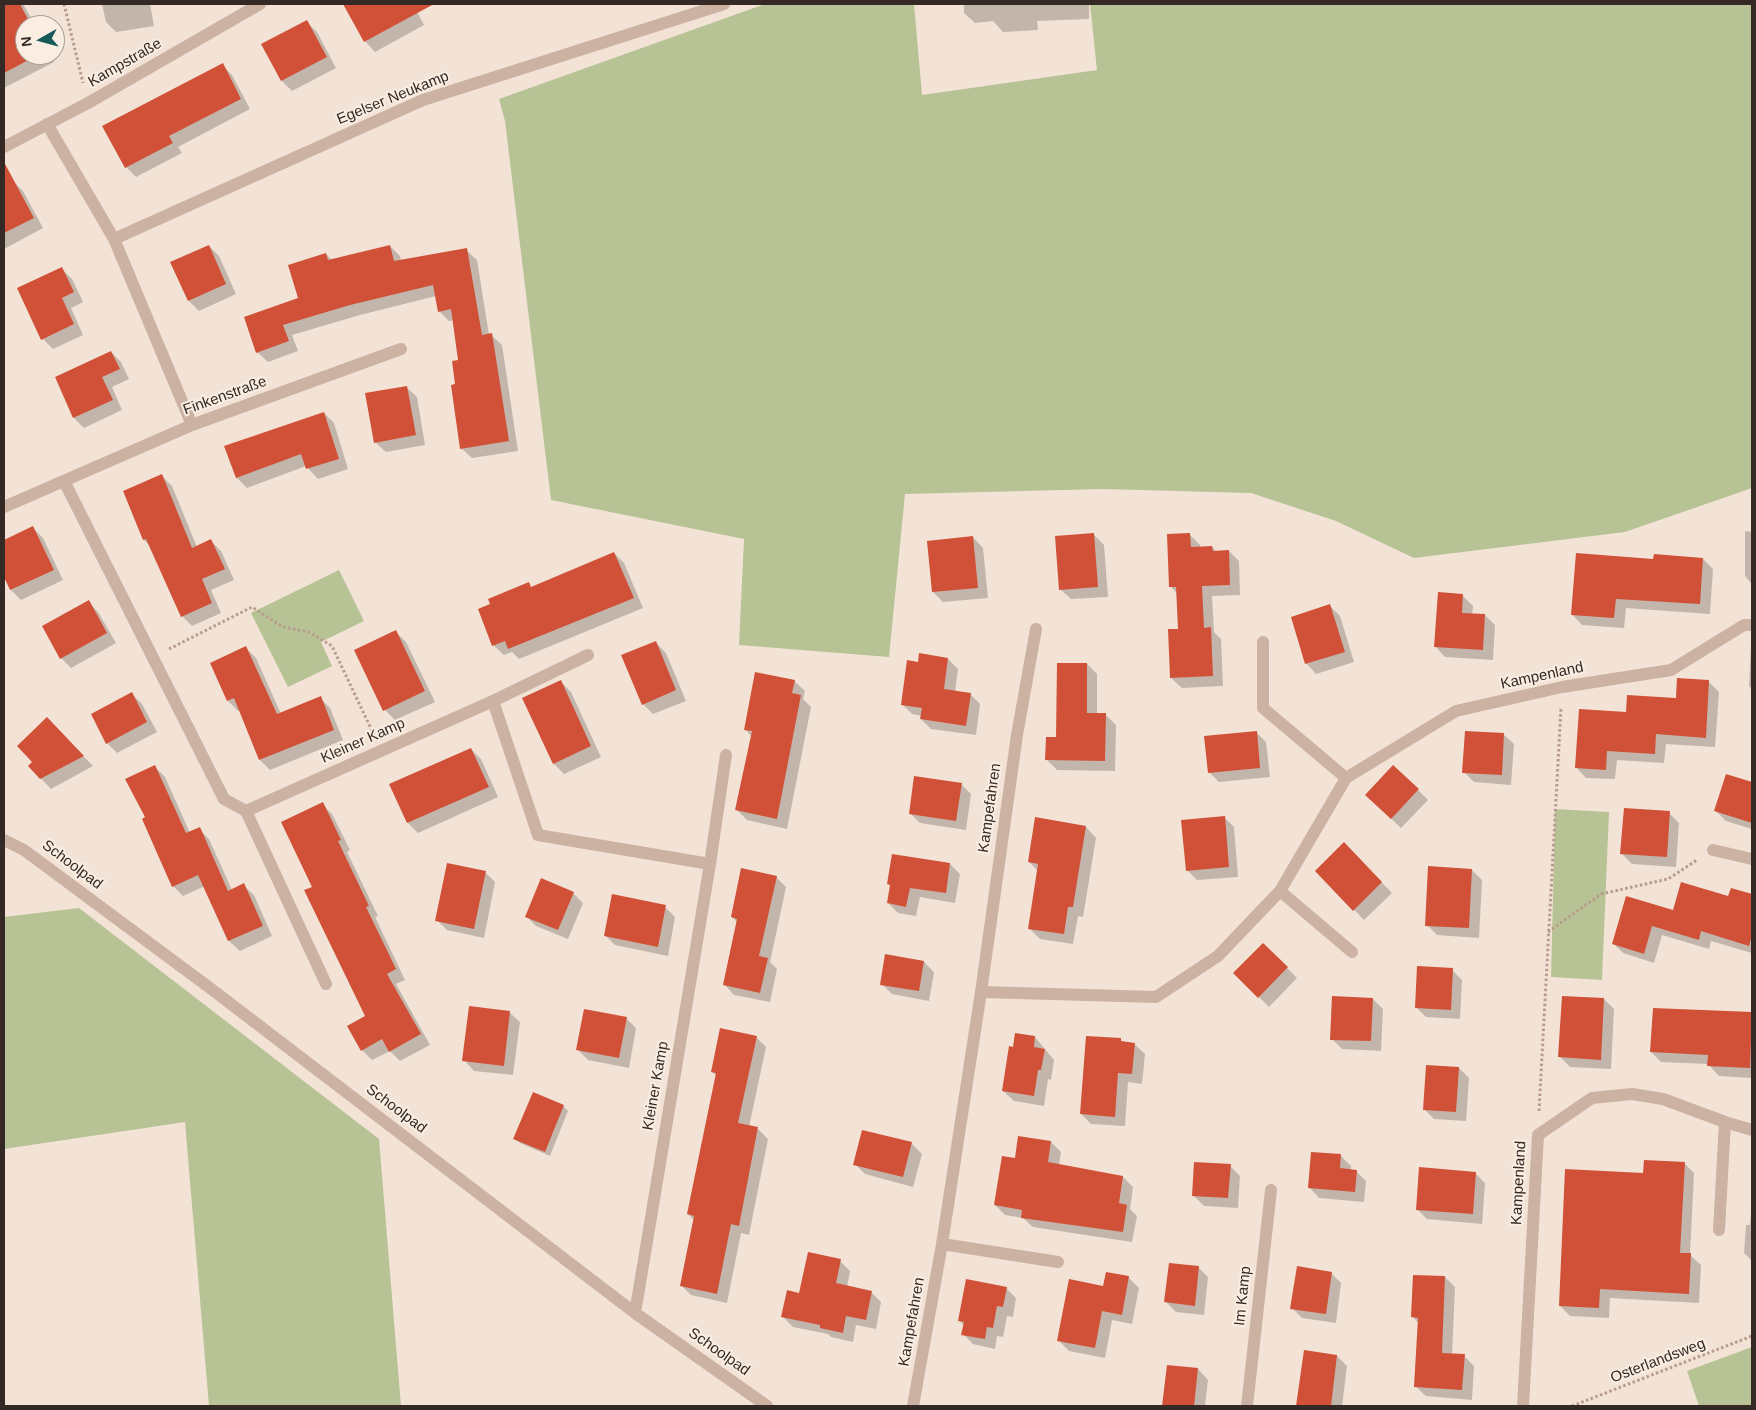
<!DOCTYPE html>
<html>
<head>
<meta charset="utf-8">
<style>
	body { margin:0 }
	#map { position:relative; width:1756px; height:1410px; overflow:hidden; background:#f3e3d6; font-family:Arial,sans-serif }
	canvas { display:block }
	.frame { position:absolute; inset:0; border:5px solid #352925; pointer-events:none }
	.north { position:absolute; left:15px; top:15px; width:50px; height:50px; box-sizing:border-box; background:#faeee3; border:1px solid #ab9f97; border-radius:50%; rotate:263deg; font-size:14px; font-weight:700; line-height:20px; text-align:center; color:#352925 }
	.north::after { content:''; display:block; margin:auto; width:18px; height:22px; background:#175a5a; clip-path:polygon(50% 0,100% 100%,50% 72%,0 100%) }
</style>
</head>
<body>
<div id="map">
<canvas width="1756" height="1410"></canvas>
<div class="frame"></div>
<div class="north">N</div>
</div>
<script>
const c = document.querySelector('canvas').getContext('2d');
c.lineJoin = 'round';
function fillPath(path, color) {
  c.fillStyle = color;
  c.fill(path, 'evenodd');
}
function toPath(rows) {
  const path = new Path2D();
  for (const r of rows) {
    path.moveTo(r[0], r[1]);
    for (let i = 2; i < r.length; i += 2) path.lineTo(r[i], r[i + 1]);
  }
  return path;
}
function strokePath(path, color, width, dash) {
  c.strokeStyle = color;
  c.lineWidth = width;
  c.lineCap = dash ? 'butt' : 'round';
  c.setLineDash(dash || []);
  c.stroke(path);
}
function label(font, color, halo, rows, align = 'center') {
  c.font = font + ' Arial,sans-serif';
  c.lineWidth = 4;
  c.setLineDash([]);
  c.textBaseline = 'middle';
  c.strokeStyle = halo;
  c.fillStyle = color;
  for (const [text, x, y, turn = 0] of rows) {
    c.save();
    c.translate(x, y);
    c.rotate((+turn || 0) * Math.PI / 180);
    c.textAlign = isNaN(turn) ? turn : align;
    if (halo) c.strokeText(text, 0, 0);
    c.fillText(text, 0, 0);
    c.restore();
  }
}
fillPath(toPath([
	[765,4,914,4,922,95,1097,70,1090,4,1752,4,1752,488,1625,532,1414,558,1336,521,1251,493,1103,489,905,494,889,657,739,645,744,539,551,500,505,121,499,99],
	[339,570,364,621,321,642,332,666,288,687,251,613],
	[1555,809,1609,812,1602,980,1551,977],
	[79,908,379,1139,401,1406,209,1406,185,1122,4,1149,4,917],
	[1752,1347,1752,1406,1699,1406,1687,1371]
]), '#b7c395');
fillPath(toPath([
	[4,4,23,4,35,25,25,25,25,55,51,55,54,62,4,88],
	[102,4,150,4,154,26,116,32,106,22],
	[345,4,413,4,424,25,375,52,365,41],
	[964,4,1089,4,1089,19,1037,21,1038,30,1003,32,993,21,975,23,964,13],
	[307,22,317,32,336,68,292,91,282,81],
	[222,65,232,75,250,109,178,147,182,153,136,177,126,167],
	[13,181,23,191,43,228,4,249,4,186],
	[209,246,219,256,236,294,199,311,189,301],
	[390,246,400,256,401,261,466,250,477,260,489,335,491,335,502,345,518,451,472,458,461,448,457,385,460,361,454,320,449,321,439,311,436,296,360,315,292,335,298,351,268,362,257,352,300,298,326,254,332,260],
	[62,269,72,279,83,302,71,308,83,335,53,349,43,339],
	[111,352,121,362,129,379,112,387,122,410,84,428,74,418,56,378],
	[406,387,417,397,425,445,386,452,375,442],
	[324,413,334,423,348,469,318,479,306,466,247,488,237,478,226,447],
	[162,476,172,486,197,547,211,541,221,551,234,580,211,590,221,613,192,626,182,616,152,548,144,540],
	[33,528,43,538,63,580,21,600,11,590,4,574,4,542],
	[1745,531,1752,532,1752,584,1745,576],
	[1094,535,1104,545,1108,597,1071,599,1060,589],
	[1190,535,1200,545,1200,547,1212,547,1217,552,1229,551,1239,561,1240,595,1212,596,1214,632,1221,639,1223,686,1182,688,1171,678,1179,630,1177,593,1170,586],
	[973,537,983,548,988,598,943,602,933,592],
	[614,553,624,563,643,608,519,659,512,652,504,655,493,645,528,584,532,588],
	[1703,559,1713,569,1710,614,1626,608,1624,628,1582,625,1572,614,1654,561],
	[1463,596,1473,606,1472,615,1485,615,1495,625,1493,660,1445,657,1435,646],
	[88,602,98,612,116,643,71,668,61,658],
	[1330,606,1340,616,1354,662,1316,674,1306,663],
	[396,632,406,642,435,702,395,720,385,710,356,651],
	[656,643,666,653,686,701,653,714,643,704],
	[1751,645,1752,645,1752,690,1749,686],
	[246,648,256,658,281,714,320,698,330,708,343,740,270,770,260,760,240,710,238,711,228,701],
	[948,659,958,669,955,692,970,694,980,704,976,735,931,729,921,719,922,716,912,714,902,704,919,663],
	[1087,664,1097,674,1097,714,1105,714,1116,725,1115,771,1057,770,1047,760,1057,738],
	[794,681,805,691,803,699,811,707,787,829,747,820,737,810,752,737,745,729],
	[561,682,571,692,601,757,564,774,554,764],
	[1709,682,1719,692,1715,747,1666,744,1664,763,1617,760,1615,779,1586,778,1576,767,1627,713,1677,700],
	[132,694,142,704,157,732,117,753,107,743],
	[47,719,93,766,51,789,29,766,34,762],
	[1256,732,1266,742,1270,777,1219,782,1209,772],
	[1503,734,1514,744,1511,785,1474,782,1464,772],
	[471,749,481,759,498,797,418,833,408,823],
	[155,767,165,777,190,833,199,829,209,839,232,890,243,885,254,895,272,936,240,951,229,941,205,886,183,896,173,886,146,818],
	[1727,776,1752,783,1752,829,1726,821,1716,811],
	[961,784,971,794,966,830,920,823,910,813],
	[1418,790,1428,800,1401,828,1377,805],
	[322,804,332,814,350,850,347,852,378,916,375,917,405,980,396,984,430,1045,400,1061,390,1051,372,1060,362,1050,367,1017,314,887],
	[1669,813,1679,823,1676,867,1632,864,1622,854],
	[1224,817,1234,827,1238,877,1197,880,1187,870],
	[1036,819,1086,827,1096,838,1083,917,1078,916,1073,944,1040,939,1030,929,1038,871,1029,862],
	[1344,844,1392,893,1364,920,1317,871],
	[950,864,960,874,955,903,920,897,916,916,898,913,888,903,891,886,888,884],
	[1472,870,1482,880,1479,938,1437,935,1427,925],
	[485,872,495,882,484,938,447,930,437,920],
	[776,877,786,887,770,962,777,969,770,1002,734,995,724,984,737,922,732,917],
	[1732,889,1752,895,1752,953,1711,941,1709,949,1662,935,1654,963,1623,953,1613,943,1673,911,1729,898],
	[573,893,583,903,568,939,536,926,526,916],
	[665,907,675,917,668,956,615,945,605,935],
	[1263,944,1297,978,1269,1007,1235,973],
	[924,962,934,972,929,1001,892,994,882,984],
	[1452,970,1462,980,1460,1019,1426,1017,1416,1007],
	[1373,999,1383,1009,1381,1051,1342,1049,1332,1039],
	[1604,999,1614,1009,1611,1069,1570,1067,1560,1057],
	[1712,1011,1752,1014,1752,1078,1719,1076,1708,1064,1661,1062,1651,1052],
	[509,1012,520,1022,513,1075,474,1071,464,1060],
	[626,1018,636,1028,629,1068,588,1060,578,1050],
	[756,1037,766,1047,749,1127,758,1129,768,1139,749,1235,741,1233,727,1303,691,1295,681,1285,695,1221,688,1214,717,1076,712,1072],
	[1035,1037,1054,1060,1051,1080,1048,1079,1044,1106,1014,1101,1003,1091,1014,1048],
	[1120,1040,1123,1043,1134,1044,1145,1054,1142,1084,1128,1082,1125,1126,1091,1124,1081,1114],
	[1459,1068,1469,1078,1466,1121,1434,1119,1424,1109],
	[563,1106,568,1111,550,1156,520,1143,515,1139],
	[1051,1142,1061,1152,1059,1165,1123,1177,1133,1187,1130,1209,1137,1216,1132,1242,1033,1227,1023,1218,1005,1215,995,1205,1016,1159],
	[911,1143,922,1154,913,1187,865,1174,855,1164],
	[1341,1156,1351,1166,1351,1170,1356,1171,1366,1181,1364,1202,1319,1198,1309,1187],
	[1684,1163,1694,1173,1690,1255,1701,1265,1699,1303,1610,1298,1609,1318,1570,1316,1560,1306],
	[1230,1166,1240,1176,1238,1208,1204,1206,1194,1196],
	[1475,1173,1485,1183,1482,1224,1427,1219,1417,1209],
	[1752,1203,1752,1261,1744,1253,1746,1225,1750,1225],
	[840,1261,850,1271,847,1287,871,1292,881,1302,876,1329,856,1325,853,1342,831,1337,828,1334,793,1327,783,1317,800,1294],
	[1198,1267,1208,1277,1204,1315,1176,1312,1166,1302],
	[1107,1273,1129,1278,1139,1288,1132,1324,1112,1320,1105,1358,1069,1351,1059,1341,1104,1287],
	[1331,1273,1341,1283,1336,1323,1302,1318,1292,1308],
	[1445,1277,1455,1287,1452,1355,1464,1356,1474,1366,1472,1400,1426,1396,1415,1386,1419,1324,1413,1317],
	[1006,1288,1016,1298,1013,1317,1007,1316,1003,1337,997,1336,995,1349,973,1344,963,1334,964,1326,960,1321],
	[1305,1351,1337,1356,1347,1366,1342,1406,1298,1406],
	[1198,1369,1208,1380,1205,1406,1165,1406,1164,1405]
]), '#0003');
fillPath(toPath([
	[4,4,20,4,31,25,25,25,25,55,38,55,4,73],
	[343,4,434,4,364,42],
	[307,20,327,57,281,81,261,44],
	[223,63,241,99,169,136,173,143,125,168,102,126],
	[4,162,34,218,4,233],
	[209,245,226,284,188,301,170,262],
	[390,245,394,261,467,248,482,335,492,333,509,441,460,449,451,385,455,384,452,361,458,360,451,309,438,312,433,285,350,305,283,325,289,341,256,353,244,317,298,298,288,265,326,253,328,260],
	[62,267,74,292,62,298,74,324,41,340,17,288],
	[111,351,120,369,102,377,113,400,73,418,55,377],
	[407,386,416,435,374,443,365,393],
	[324,412,339,459,306,469,301,454,236,478,224,446],
	[162,474,192,548,211,539,225,569,202,579,212,603,181,617,146,539,143,540,123,491],
	[33,526,54,570,10,590,4,577,4,540],
	[1094,533,1098,587,1059,590,1055,536],
	[1190,533,1191,547,1212,546,1213,551,1229,550,1230,585,1202,586,1204,628,1211,627,1213,676,1170,678,1168,629,1178,629,1176,587,1169,587,1167,534],
	[973,536,978,588,932,592,927,541],
	[614,552,634,598,508,649,505,641,492,646,478,609,490,604,488,599,529,582,531,587],
	[1576,553,1653,559,1654,554,1703,558,1700,604,1616,599,1614,618,1571,615],
	[1438,592,1463,594,1462,613,1485,614,1483,650,1434,647],
	[89,600,107,633,60,659,42,626],
	[1330,604,1345,652,1305,664,1291,617],
	[396,630,425,691,383,711,354,650],
	[656,641,676,690,642,705,621,655],
	[246,646,277,714,321,696,334,730,259,760,234,698,227,701,210,663],
	[919,653,948,658,944,689,971,693,966,726,920,719,922,708,901,705,907,660,918,662],
	[1057,663,1087,663,1087,713,1106,713,1105,761,1045,760,1046,737,1056,737],
	[755,672,795,680,792,693,801,695,777,819,735,810,752,731,744,730],
	[1677,678,1709,680,1706,738,1656,734,1655,754,1607,751,1606,770,1575,768,1579,709,1626,712,1627,695,1676,698],
	[561,680,591,746,553,764,522,698],
	[132,692,147,722,106,744,91,714],
	[47,717,84,756,40,779,28,766,32,762,17,746],
	[1257,731,1260,768,1208,773,1204,736],
	[1465,731,1504,733,1502,775,1462,773],
	[471,748,489,787,407,823,389,784],
	[155,765,186,833,200,827,228,891,244,883,263,926,228,941,198,875,172,887,142,819,145,817,125,779],
	[1393,765,1419,789,1391,819,1365,795],
	[1726,774,1752,782,1752,823,1714,811],
	[914,776,962,783,956,821,909,814],
	[323,802,341,840,338,841,369,906,366,907,396,969,387,974,421,1034,389,1052,382,1039,361,1051,347,1026,365,1016,304,890,312,887,281,822],
	[1624,808,1670,811,1667,857,1620,854],
	[1225,816,1229,867,1186,871,1181,820],
	[1035,817,1086,826,1073,907,1068,907,1064,934,1028,929,1038,864,1028,862],
	[1344,842,1382,882,1353,911,1315,871],
	[892,854,950,863,946,893,910,888,906,907,887,903,890,885,887,884],
	[447,863,486,871,474,929,435,921],
	[1428,866,1472,869,1469,928,1425,926],
	[741,868,777,876,759,956,768,958,760,993,723,985,737,919,731,917],
	[541,878,574,892,558,930,525,917],
	[1681,882,1728,896,1731,888,1752,894,1752,935,1749,946,1701,931,1699,940,1652,926,1644,954,1612,944,1626,896,1673,910],
	[612,894,666,905,658,947,604,936],
	[1263,943,1288,967,1258,998,1233,973],
	[885,954,924,961,919,991,880,985],
	[1417,966,1453,968,1451,1010,1415,1008],
	[1332,996,1373,998,1371,1041,1330,1040],
	[1562,996,1604,998,1601,1060,1558,1057],
	[469,1006,510,1011,504,1066,462,1061],
	[1653,1008,1752,1012,1750,1068,1707,1066,1708,1055,1650,1052],
	[584,1009,627,1017,619,1058,576,1050],
	[720,1028,757,1036,738,1123,758,1127,739,1226,731,1224,717,1294,680,1286,694,1216,687,1214,716,1073,711,1072],
	[1015,1033,1035,1036,1034,1047,1045,1049,1041,1070,1038,1070,1034,1096,1002,1091,1009,1046,1013,1047],
	[1086,1036,1121,1038,1121,1041,1135,1043,1132,1074,1118,1073,1115,1117,1080,1114],
	[1426,1065,1459,1067,1456,1112,1423,1110],
	[533,1092,564,1105,545,1152,513,1139],
	[862,1130,912,1142,903,1177,853,1165],
	[1018,1136,1051,1141,1048,1162,1123,1176,1119,1203,1127,1205,1123,1232,1021,1218,1022,1210,994,1205,1002,1156,1015,1158],
	[1311,1152,1341,1154,1340,1168,1357,1170,1355,1192,1308,1188],
	[1644,1160,1685,1162,1680,1253,1691,1253,1689,1294,1600,1289,1599,1308,1559,1306,1565,1169,1643,1173],
	[1194,1162,1231,1164,1228,1198,1192,1196],
	[1419,1167,1476,1172,1473,1214,1416,1210],
	[808,1252,841,1259,836,1283,872,1291,866,1320,846,1316,843,1333,820,1328,820,1325,781,1317,787,1290,799,1293],
	[1169,1263,1199,1266,1195,1306,1164,1302],
	[1297,1266,1332,1272,1326,1314,1290,1309],
	[1106,1272,1129,1276,1122,1315,1102,1311,1095,1348,1057,1341,1069,1279,1103,1286],
	[1413,1275,1445,1276,1442,1353,1465,1354,1462,1390,1414,1387,1418,1318,1411,1317],
	[966,1279,1007,1287,1003,1307,997,1306,993,1328,987,1327,985,1339,961,1335,964,1322,958,1321],
	[1304,1350,1337,1355,1331,1406,1296,1406],
	[1167,1365,1198,1368,1194,1406,1162,1406]
]), '#d05137');
strokePath(toPath([
	[64,4,83,83],
	[169,649,252,607,283,627,309,632,332,646,374,735],
	[1548,932,1601,894,1668,879,1697,860],
	[1539,1111,1561,708],
	[1572,1406,1752,1336]
]), '#b79b8c', 3, [2.5, 2.5]);
strokePath(toPath([
	[47,124,114,239,192,425],
	[4,147,88,103,260,4],
	[114,239,423,100,724,4],
	[64,481,224,799,246,811,326,984],
	[4,507,192,425,401,349],
	[1263,642,1263,708,1346,778],
	[493,701,588,655],
	[246,811,493,701,538,835,710,864],
	[4,840,24,850,210,988,635,1313,767,1406],
	[1713,850,1752,859],
	[1280,891,1352,952],
	[981,992,1156,997,1218,956,1280,891,1346,778,1456,711,1562,687,1671,670,1744,625,1752,625],
	[1719,1230,1725,1122],
	[942,1244,1058,1262],
	[635,1313,710,864,726,755],
	[913,1406,942,1244,981,992,1017,735,1036,629],
	[1247,1406,1271,1190],
	[1523,1406,1538,1135,1592,1098,1632,1094,1663,1099,1725,1122,1752,1130]
]), '#ccb2a2', 12);
label('15px', '#352925', '#faeee3', [
	["Kampstraße",125,63,-30],
	["Egelser Neukamp",393,98,-22],
	["Finkenstraße",225,396,-20],
	["Kampenland",1542,676,-12],
	["Kleiner Kamp",363,741,-24],
	["Kampefahren",990,808,-82],
	["Schoolpad",72,865,37],
	["Kleiner Kamp",656,1086,-80],
	["Schoolpad",396,1109,37],
	["Kampenland",1519,1183,-87],
	["Im Kamp",1243,1296,-84],
	["Kampefahren",912,1322,-80],
	["Schoolpad",719,1352,35],
	["Osterlandsweg",1658,1361,-21]
]);
</script>
</body>
</html>
